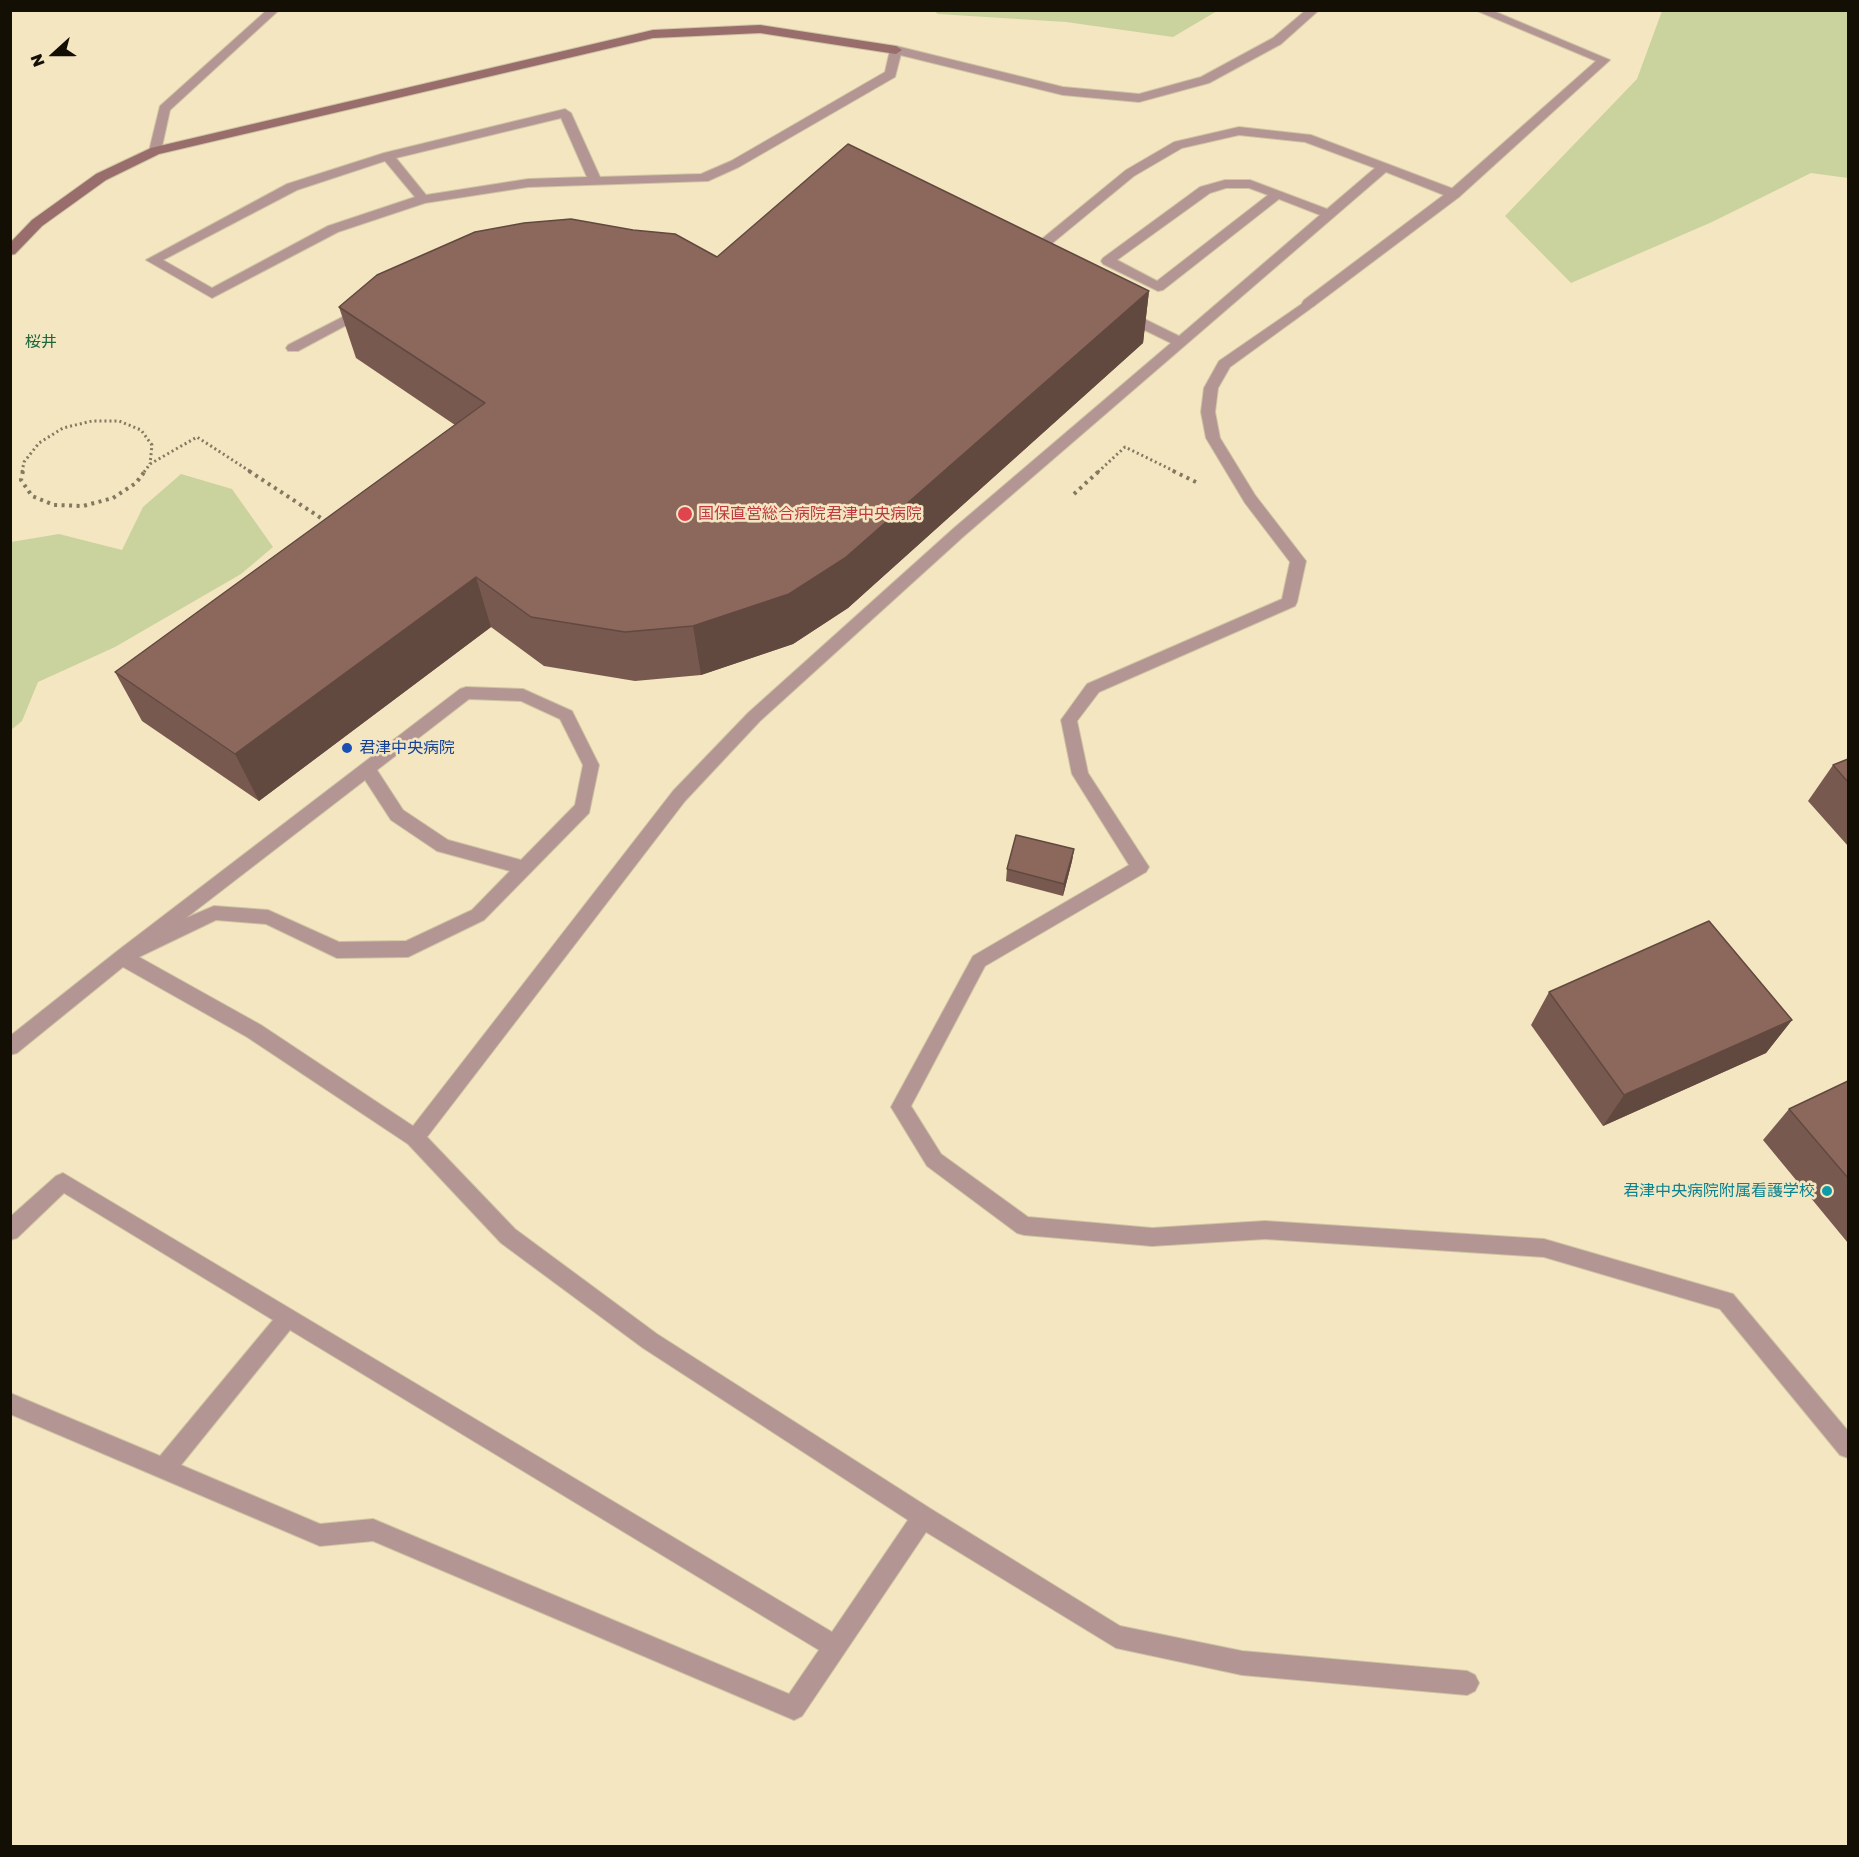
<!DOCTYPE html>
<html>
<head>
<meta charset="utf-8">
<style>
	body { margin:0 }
	#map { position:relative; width:1859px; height:1857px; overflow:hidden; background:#f3e6c1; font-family:"Golos Text",sans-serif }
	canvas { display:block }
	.frame { position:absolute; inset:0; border:12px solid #130f04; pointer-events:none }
	.north { position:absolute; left:24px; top:24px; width:60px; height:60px; -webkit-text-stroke:4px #f3e6c1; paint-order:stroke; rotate:249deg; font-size:16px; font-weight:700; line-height:24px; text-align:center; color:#130f04 }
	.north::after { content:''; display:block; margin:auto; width:21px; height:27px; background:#130f04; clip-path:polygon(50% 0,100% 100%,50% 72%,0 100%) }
</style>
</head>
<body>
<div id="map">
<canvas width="1859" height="1857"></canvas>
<div class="frame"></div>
<div class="north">N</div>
</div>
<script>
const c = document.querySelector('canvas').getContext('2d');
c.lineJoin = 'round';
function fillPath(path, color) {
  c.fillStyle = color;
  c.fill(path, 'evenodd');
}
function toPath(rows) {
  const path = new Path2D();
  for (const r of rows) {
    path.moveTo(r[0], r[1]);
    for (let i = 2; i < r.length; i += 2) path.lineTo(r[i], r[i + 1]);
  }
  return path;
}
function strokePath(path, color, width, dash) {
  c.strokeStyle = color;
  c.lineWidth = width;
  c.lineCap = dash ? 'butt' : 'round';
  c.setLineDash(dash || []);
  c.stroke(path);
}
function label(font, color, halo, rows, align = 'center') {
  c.font = font + ' "Golos Text","Noto Sans JP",sans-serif';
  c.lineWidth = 5;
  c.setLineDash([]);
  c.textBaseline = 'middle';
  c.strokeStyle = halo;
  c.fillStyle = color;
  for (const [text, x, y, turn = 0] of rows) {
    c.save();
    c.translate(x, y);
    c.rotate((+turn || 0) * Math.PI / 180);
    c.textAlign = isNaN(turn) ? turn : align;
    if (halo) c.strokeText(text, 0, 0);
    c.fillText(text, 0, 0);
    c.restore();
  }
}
fillPath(toPath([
	[934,11,1217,11,1173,37,1066,22,938,14],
	[1662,11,1848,11,1848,178,1811,173,1712,222,1571,283,1505,216,1637,79],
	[181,474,232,489,273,547,241,574,115,647,38,682,22,721,11,730,11,542,59,534,122,550,143,507]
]), '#cad29e');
const lane = toPath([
	[896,46,902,50,895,77,739,167,708,181,528,187,425,203,338,232,212,298,146,260,287,184,384,153,565,109,571,113,600,177,701,174,731,161,885,72,890,50,896,46],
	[561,118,587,177,528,179,426,195,396,158,561,118],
	[385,161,415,197,328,226,212,288,163,260,297,190,385,161],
	[1239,127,1311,135,1459,191,1460,194,1459,197,1449,197,1386,172,964,536,760,721,685,801,427,1137,515,1229,657,1334,931,1509,1120,1626,1242,1651,1467,1671,1475,1675,1479,1683,1475,1691,1467,1695,1242,1675,1116,1648,926,1532,802,1716,794,1720,373,1541,320,1546,10,1414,10,1393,160,1456,273,1320,64,1193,17,1238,10,1240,10,1217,56,1176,63,1173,832,1632,908,1520,643,1348,501,1243,408,1144,247,1037,123,967,17,1053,10,1055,10,1036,116,952,460,689,466,687,523,689,572,711,599,765,589,813,484,920,408,957,337,958,266,924,216,920,139,957,261,1025,413,1126,673,791,748,713,954,528,1171,343,1118,317,1116,314,1118,311,1128,311,1179,336,1320,215,1279,199,1163,290,1158,291,1103,264,1101,261,1103,258,1200,187,1225,180,1250,180,1327,209,1375,168,1305,142,1239,135,1182,148,1134,176,1033,259,1023,259,1021,256,1126,170,1174,142,1239,127],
	[1226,188,1249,188,1268,195,1157,281,1117,260,1210,193,1226,188],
	[469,699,521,701,560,719,583,765,575,805,521,860,448,840,403,810,377,770,469,699],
	[365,780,391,820,437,851,510,871,472,910,406,941,339,942,268,910,214,906,186,918,365,780],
	[290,1330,819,1650,789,1694,373,1519,320,1524,181,1465,290,1330],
	[1309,299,1314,300,1316,303,1314,306,1230,367,1218,388,1215,412,1220,438,1255,495,1306,561,1297,602,1295,606,1099,692,1077,721,1088,773,1149,867,1146,872,985,966,911,1106,941,1154,1028,1217,1152,1228,1159,1230,1162,1237,1159,1244,1152,1246,1024,1235,1017,1233,927,1166,891,1107,973,956,1129,865,1072,774,1061,720,1087,684,1282,599,1290,562,1245,503,1206,438,1201,412,1204,388,1219,361,1309,299],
	[366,305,373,309,371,312,298,351,288,351,286,348,288,345,366,305]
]);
const street = toPath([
	[267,10,279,10,170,110,161,151,155,155,151,154,149,151,160,106,267,10],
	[1306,10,1319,10,1281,44,1209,83,1139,102,1063,95,892,53,890,50,896,46,1063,87,1139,94,1201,77,1273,38,1306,10],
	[1475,10,1491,10,1610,60,1459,197,1314,306,1304,306,1302,303,1304,300,1449,191,1596,61,1475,10],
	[1265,1221,1544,1239,1733,1294,1848,1431,1848,1458,1840,1455,1720,1309,1544,1257,1265,1239,1152,1246,1145,1244,1142,1237,1145,1230,1152,1228,1265,1221]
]);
const secondary = toPath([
	[760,25,896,46,902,50,896,54,760,33,653,38,159,154,106,180,42,226,15,254,10,255,10,243,32,220,96,174,151,148,653,30,760,25]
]);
strokePath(lane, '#cfc4a3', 2);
strokePath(street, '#cfc4a3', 2);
strokePath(secondary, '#cfc4a3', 2);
strokePath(toPath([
	[150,464,197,437,251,472],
	[22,472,24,462,39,443,63,428,92,421,119,421,141,430,152,445,150,464],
	[144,472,150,464],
	[1098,472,1125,447,1176,472]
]), '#827961', 3, [2, 3]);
strokePath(toPath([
	[23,471,21,480,32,496,54,505,83,506,113,498,136,483,145,471],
	[249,471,327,522],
	[1173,471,1200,484],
	[1074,494,1099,471]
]), '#827961', 4, [3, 4.5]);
fillPath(lane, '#b39593');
fillPath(street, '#b39593');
fillPath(secondary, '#986d6b');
fillPath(toPath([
	[717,257,1149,291,1143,343,848,608,793,644,701,675,635,681,544,666,491,627,259,801,142,721,115,672,455,425,356,358,339,307],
	[1848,759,1848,846,1808,801,1833,765],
	[1074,849,1072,861,1063,896,1006,881,1007,869],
	[1549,992,1792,1020,1766,1053,1603,1126,1531,1025],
	[1848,1081,1848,1243,1763,1140,1789,1109]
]), '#78594f');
fillPath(toPath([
	[1149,291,1143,343,848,608,793,644,701,675,693,626],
	[476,577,491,627,259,801,235,754],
	[1074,849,1072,861,1063,896,1064,884],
	[1792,1020,1766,1053,1603,1126,1624,1095]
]), '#624940');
const building = toPath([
	[848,144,1149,291,845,558,789,594,693,626,625,632,531,617,476,577,235,754,115,672,485,403,339,307,377,275,475,232,524,223,571,219,633,230,675,234,717,257,848,144],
	[1848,759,1848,782,1833,765,1848,759],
	[1016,835,1074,849,1064,884,1007,869,1016,835],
	[1709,921,1792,1020,1624,1095,1549,992,1709,921],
	[1848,1081,1848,1178,1789,1109,1848,1081]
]);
fillPath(building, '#8c685c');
strokePath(building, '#624940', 1.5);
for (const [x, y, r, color] of [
	[685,514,8,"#e0444e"],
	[347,748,6,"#1a4fb4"],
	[1827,1191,6,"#0f9aa8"]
]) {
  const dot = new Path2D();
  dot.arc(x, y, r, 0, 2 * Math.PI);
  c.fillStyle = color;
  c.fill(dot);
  strokePath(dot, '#f3e6c1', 2);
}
label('16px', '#1b663c', '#f3e6c1', [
	["桜井",41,342]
]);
label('16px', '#be3a42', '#f3e6c1', [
	["国保直営総合病院君津中央病院",698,514]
], 'left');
label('16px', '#164399', '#f3e6c1', [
	["君津中央病院",359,748]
], 'left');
label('16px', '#0d838f', '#f3e6c1', [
	["君津中央病院附属看護学校",1815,1191]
], 'right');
</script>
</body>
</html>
